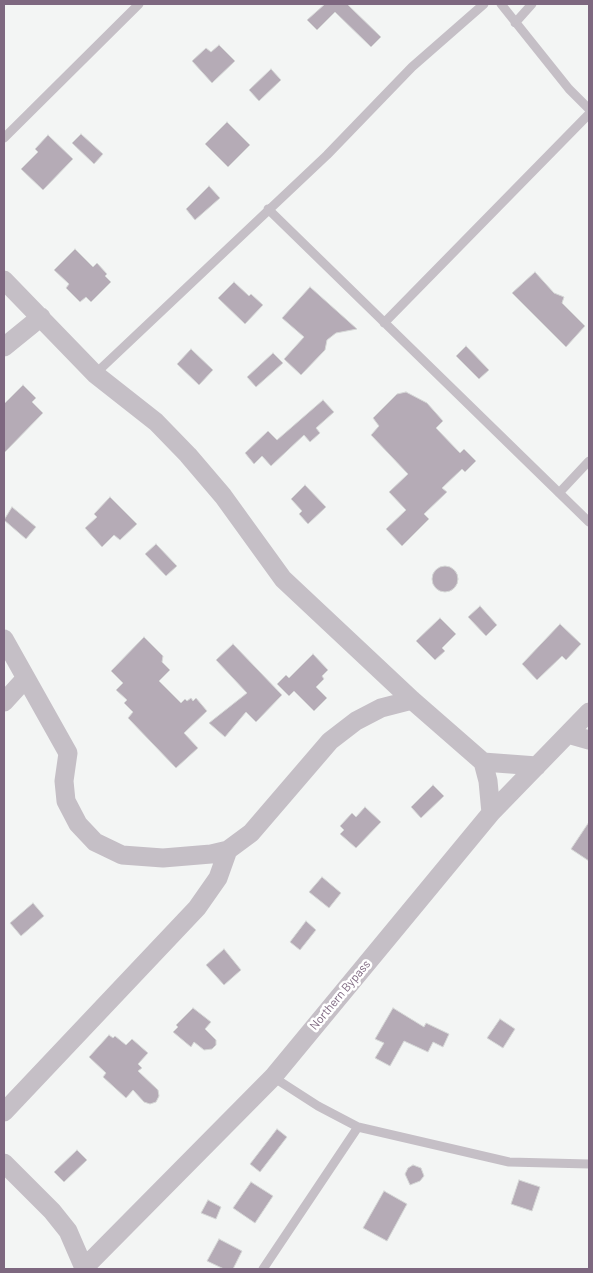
<!DOCTYPE html>
<html>
<head>
<meta charset="utf-8">
<style>
	body { margin:0 }
	#map { position:relative; width:593px; height:1273px; overflow:hidden; background:#f3f5f4; font-family:Barlow,sans-serif }
	canvas { display:block }
	.frame { position:absolute; inset:0; border:5px solid #7e6880; pointer-events:none }
</style>
</head>
<body>
<div id="map">
<canvas width="593" height="1273"></canvas>
<div class="frame"></div>
</div>
<script>
const c = document.querySelector('canvas').getContext('2d');
c.lineJoin = 'round';
function fillPath(path, color) {
  c.fillStyle = color;
  c.fill(path, 'evenodd');
}
function toPath(rows) {
  const path = new Path2D();
  for (const r of rows) {
    if (r.length === 3) {
      path.moveTo(r[0] + r[2], r[1]);
      path.arc(r[0], r[1], r[2], 0, 2 * Math.PI);
      continue;
    }
    path.moveTo(r[0], r[1]);
    for (let i = 2; i < r.length; i += 2) path.lineTo(r[i], r[i + 1]);
  }
  return path;
}
function strokePath(path, color, width, dash) {
  c.strokeStyle = color;
  c.lineWidth = width;
  c.lineCap = dash ? 'butt' : 'round';
  c.setLineDash(dash || []);
  c.stroke(path);
}
function label(font, color, halo, rows, align = 'center') {
  c.font = font + ' Barlow,sans-serif';
  c.lineWidth = 5;
  c.setLineDash([]);
  c.textBaseline = 'middle';
  c.strokeStyle = halo;
  c.fillStyle = color;
  for (const [text, x, y, turn = 0] of rows) {
    c.save();
    c.translate(x, y);
    c.rotate((+turn || 0) * Math.PI / 180);
    c.textAlign = isNaN(turn) ? turn : align;
    if (halo) c.strokeText(text, 0, 0);
    c.fillText(text, 0, 0);
    c.restore();
  }
}
const building = toPath([
	[325,4,347,4,381,37,371,47,335,12,317,30,307,20,325,4],
	[219,45,235,61,212,83,192,61,206,48,211,52,219,45],
	[271,69,281,80,259,101,249,90,271,69],
	[227,122,250,145,228,167,205,144,227,122],
	[81,134,103,154,94,164,72,143,81,134],
	[48,135,73,159,43,190,21,169,38,152,35,149,48,135],
	[209,186,220,198,195,220,186,209,209,186],
	[75,249,93,267,97,263,107,274,105,276,111,282,91,302,86,297,80,302,66,288,69,284,54,270,75,249],
	[535,272,554,293,564,297,562,303,585,326,566,347,512,293,535,272],
	[234,282,249,296,251,294,263,305,245,324,218,298,234,282],
	[310,287,357,329,336,333,327,340,325,350,301,375,284,359,304,337,282,318,310,287],
	[466,346,489,370,479,379,456,356,466,346],
	[191,349,213,370,199,385,177,364,191,349],
	[273,353,283,363,256,387,247,377,273,353],
	[23,385,36,398,32,402,43,413,4,453,4,404,23,385],
	[406,392,427,403,443,421,436,428,460,453,464,449,476,461,465,472,462,469,442,488,447,492,424,514,429,519,402,546,386,529,406,510,389,492,408,474,371,435,379,426,373,418,397,394,406,392],
	[323,400,334,412,316,428,320,433,310,442,304,435,271,466,262,456,254,464,245,453,268,431,277,440,323,400],
	[305,485,326,507,308,524,299,514,302,511,291,499,305,485],
	[110,497,137,524,120,540,114,535,102,547,85,528,97,517,94,514,110,497],
	[12,507,36,527,26,539,4,520,12,507],
	[156,544,177,566,166,576,145,554,156,544],
	[445,579,13],
	[480,606,497,625,486,636,468,617,480,606],
	[440,618,456,634,442,648,445,651,435,660,416,641,440,618],
	[560,624,581,644,566,660,562,656,537,680,522,664,560,624],
	[144,637,163,656,162,662,170,670,159,681,181,703,185,699,187,701,191,698,193,701,196,698,207,711,184,733,198,748,176,768,128,718,133,712,124,703,127,700,116,690,123,683,111,671,144,637],
	[233,644,282,695,256,722,246,712,225,737,209,723,247,693,216,660,233,644],
	[313,654,328,670,322,676,324,679,316,687,327,698,314,711,294,691,289,696,277,684,286,675,289,678,313,654],
	[433,785,444,796,421,818,411,807,433,785],
	[365,807,381,822,356,848,340,834,344,830,340,826,352,813,356,817,365,807],
	[589,822,589,861,571,849,589,822],
	[322,877,341,893,329,908,309,892,322,877],
	[33,903,44,916,21,936,10,923,33,903],
	[306,921,316,930,300,950,290,942,306,921],
	[224,949,241,970,224,985,206,965,224,949],
	[193,1008,211,1022,205,1029,216,1040,216,1045,212,1049,204,1050,194,1042,191,1047,173,1032,178,1027,176,1025,193,1008],
	[393,1008,424,1027,426,1023,449,1034,443,1047,433,1042,428,1052,404,1041,390,1066,375,1058,384,1043,375,1039,393,1008],
	[500,1019,515,1029,503,1048,487,1038,500,1019],
	[109,1035,113,1038,115,1036,126,1045,132,1039,148,1053,138,1064,142,1068,138,1071,158,1090,159,1096,156,1102,150,1104,144,1102,133,1090,126,1098,103,1077,106,1073,89,1057,109,1035],
	[277,1129,287,1137,260,1172,250,1164,277,1129],
	[77,1150,87,1160,64,1182,54,1172,77,1150],
	[413,1165,421,1168,424,1176,420,1181,410,1185,405,1174,408,1168,413,1165],
	[519,1180,540,1187,532,1211,511,1204,519,1180],
	[251,1182,273,1196,255,1223,233,1208,251,1182],
	[384,1191,407,1204,387,1241,363,1228,384,1191],
	[208,1200,221,1207,216,1219,201,1213,208,1200],
	[219,1239,242,1251,233,1269,224,1269,207,1261,219,1239]
]);
fillPath(building, '#b5abb6');
strokePath(building, '#d5d7d6', 1);
strokePath(toPath([
	[501,4,569,89,589,109],
	[515,23,532,4],
	[4,138,139,4],
	[268,209,589,522],
	[384,323,589,114],
	[95,374,327,155,412,67,484,4],
	[559,493,589,461],
	[273,1077,318,1106,358,1127,509,1162,589,1164],
	[263,1269,358,1127]
]), '#c5bfc6', 9);
strokePath(toPath([
	[4,280,95,374,156,422,188,455,223,496,283,579,412,700,483,762,488,781,491,813],
	[4,347,41,317],
	[4,639,68,753,64,781,66,801,78,824,95,842,122,855,163,858,211,854,228,850,251,833,330,741,356,721,381,708,412,700],
	[4,702,25,679],
	[568,734,589,740],
	[483,762,537,766],
	[4,1112,197,908,218,878,228,850],
	[4,1163,52,1211,68,1231,84,1268],
	[83,1269,273,1077,491,813,589,712]
]), '#c5bfc6', 19);
label('12px', '#7e6880', '#fff', [
	["Northern Bypass",340,995,-50]
]);
</script>
</body>
</html>
